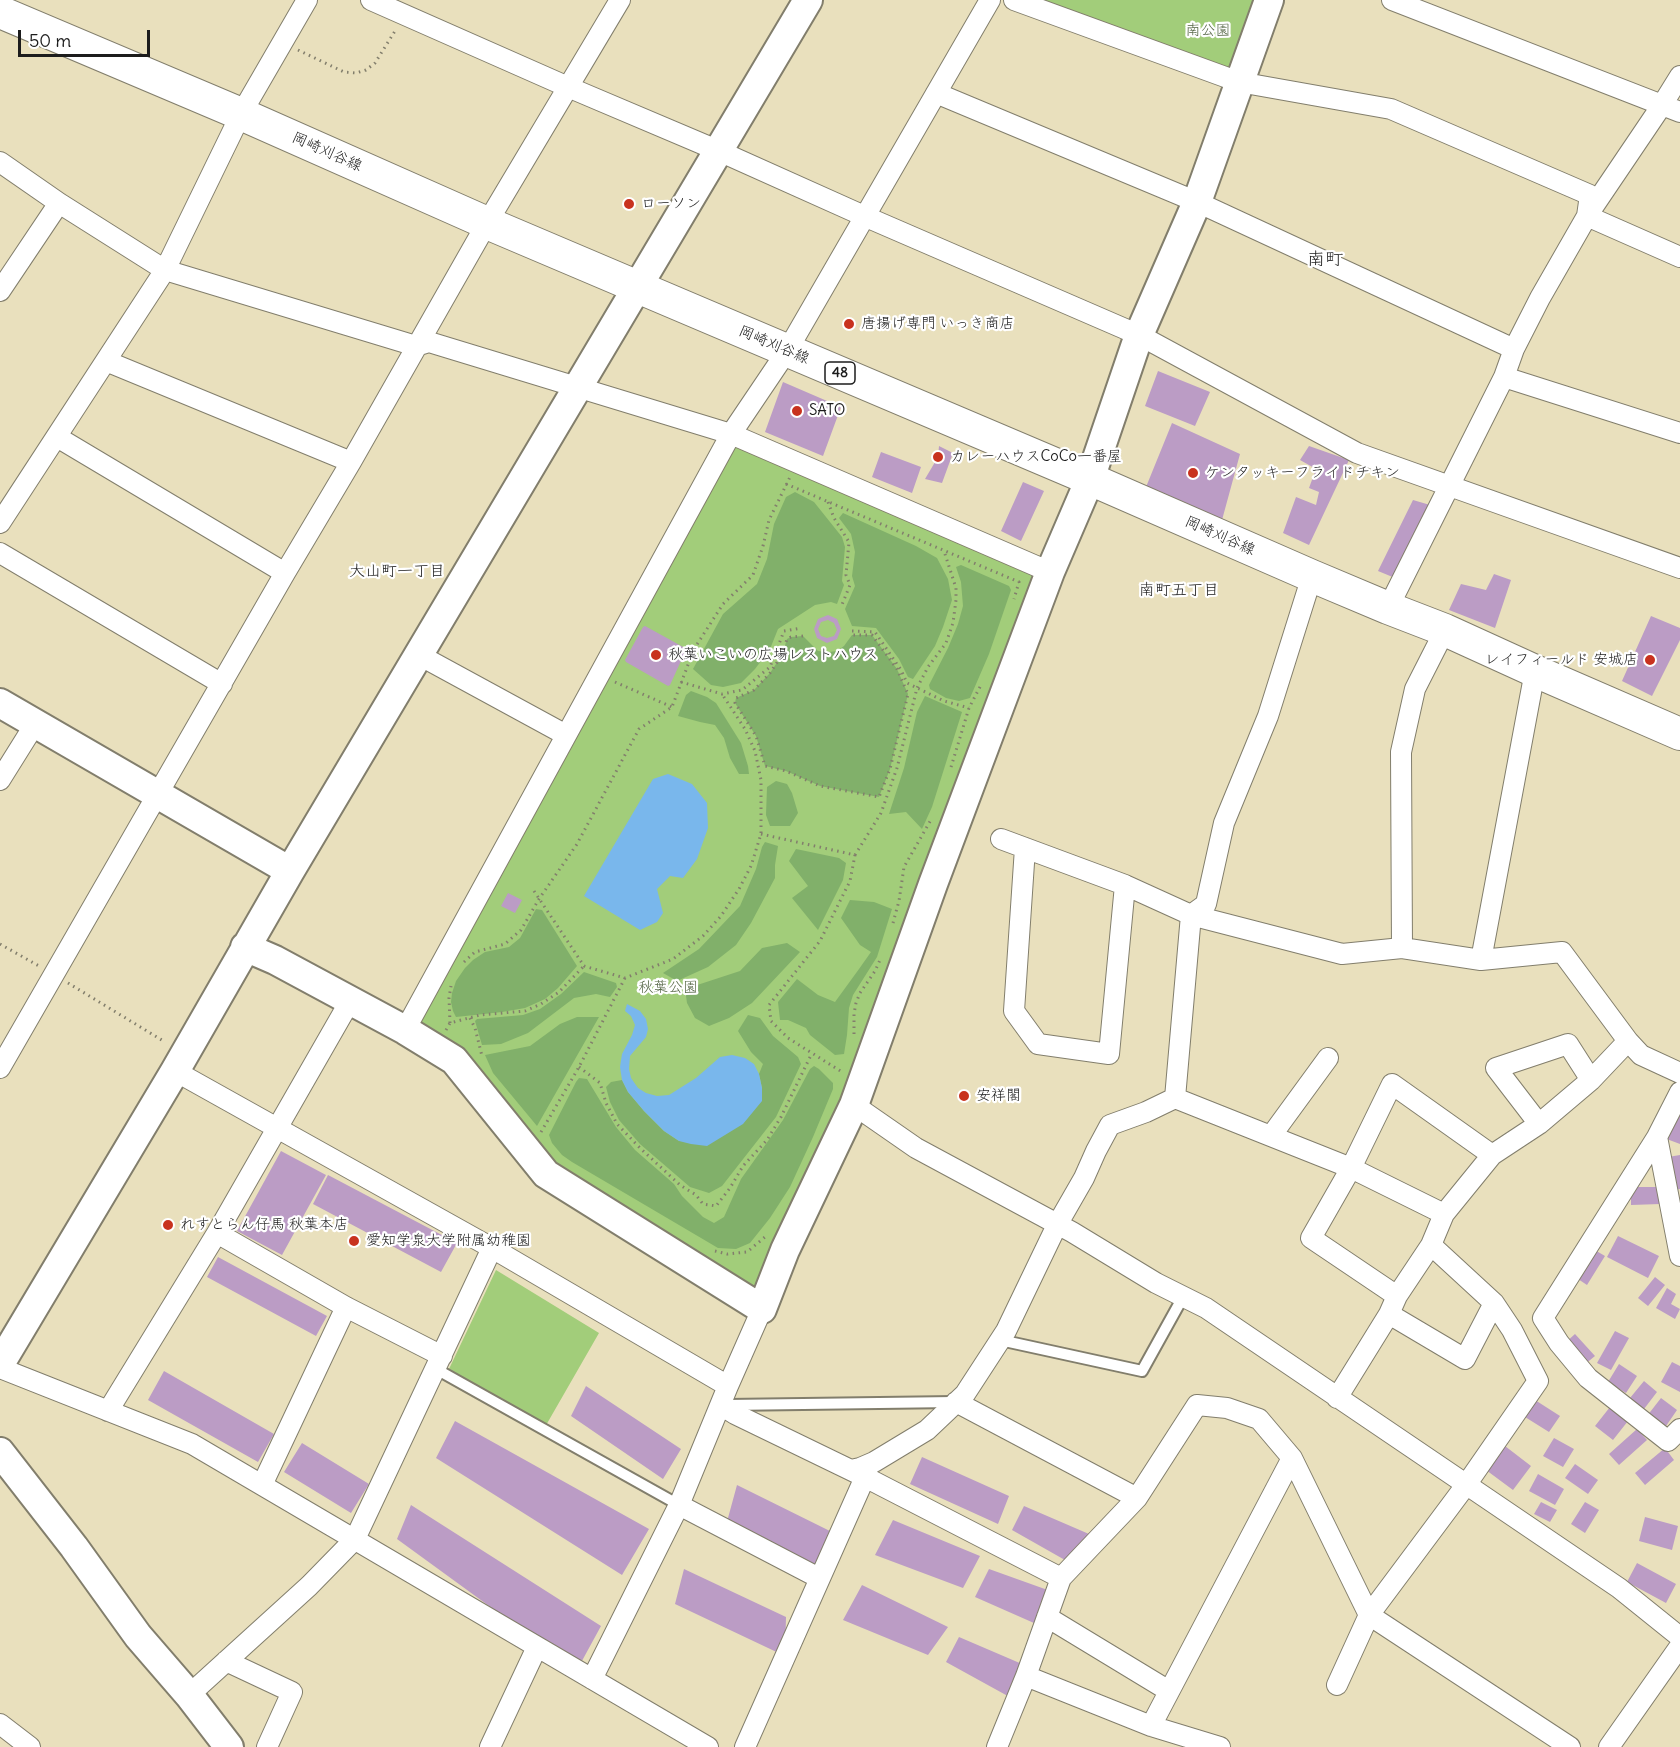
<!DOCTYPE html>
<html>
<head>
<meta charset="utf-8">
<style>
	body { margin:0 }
	#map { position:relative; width:1680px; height:1747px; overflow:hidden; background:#e9e0bd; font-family:Delius,sans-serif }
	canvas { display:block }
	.scale { position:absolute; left:18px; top:30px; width:132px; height:27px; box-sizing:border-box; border:3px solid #1c1c1c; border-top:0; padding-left:8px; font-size:18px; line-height:21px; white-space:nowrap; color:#1c1c1c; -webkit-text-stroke:4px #fff; paint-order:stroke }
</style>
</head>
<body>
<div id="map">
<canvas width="1680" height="1747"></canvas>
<div class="scale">50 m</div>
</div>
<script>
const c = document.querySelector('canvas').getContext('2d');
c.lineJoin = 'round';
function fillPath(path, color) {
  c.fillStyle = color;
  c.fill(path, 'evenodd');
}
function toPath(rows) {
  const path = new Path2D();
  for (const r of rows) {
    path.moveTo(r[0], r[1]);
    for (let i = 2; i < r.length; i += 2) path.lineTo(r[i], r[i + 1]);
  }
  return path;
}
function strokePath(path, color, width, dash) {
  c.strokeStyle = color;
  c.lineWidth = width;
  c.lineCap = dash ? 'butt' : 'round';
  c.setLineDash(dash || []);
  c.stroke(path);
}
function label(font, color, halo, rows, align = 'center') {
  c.font = font + ' Delius,"Klee One",sans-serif';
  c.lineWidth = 4.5;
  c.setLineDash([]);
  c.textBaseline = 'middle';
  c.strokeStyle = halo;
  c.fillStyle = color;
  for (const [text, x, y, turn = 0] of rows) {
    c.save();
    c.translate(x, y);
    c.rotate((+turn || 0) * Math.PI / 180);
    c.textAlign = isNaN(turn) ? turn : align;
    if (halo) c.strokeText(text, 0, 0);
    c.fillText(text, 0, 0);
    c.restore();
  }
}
fillPath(toPath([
	[1016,0,1259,0,1231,71],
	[740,446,1039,576,845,1094,759,1291,550,1168,418,1021,731,449],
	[496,1270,599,1333,545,1427,449,1369]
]), '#a2cd7a');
fillPath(toPath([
	[795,492,814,502,842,537,845,547,842,581,844,585,837,604,831,602,815,605,778,629,770,649,755,669,741,683,723,687,711,685,693,669,723,614,757,584,767,559,774,524,786,497],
	[843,513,916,546,937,558,948,579,952,600,943,627,935,646,913,679,908,677,899,659,876,628,852,626,845,609,855,586,852,576,855,552,851,534,839,518],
	[961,565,1009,586,1011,590,989,654,970,698,959,701,946,698,930,689,929,685,948,648,958,624,963,606,961,582,956,567],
	[852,635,872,635,897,669,908,694,890,769,879,797,820,786,786,771,765,766,756,736,735,703,736,698,754,690,770,673,782,655,787,639,791,637,803,636,818,651,829,652,837,651,844,646],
	[691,691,707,697,716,703,741,743,748,766,749,774,739,774,730,758,724,738,715,725,700,722,678,716,686,695],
	[925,696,962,712,932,807,922,829,906,812,889,814,904,768,917,712],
	[776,781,787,784,792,793,798,813,790,826,770,826,766,815,767,787],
	[765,842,778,846,775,865,775,878,751,923,736,945,708,967,677,981,663,973,699,949,740,906,756,869,762,847],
	[796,849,839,858,846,863,843,880,818,930,792,898,808,886,789,861],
	[850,900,874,902,892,909,877,957,853,995,849,1008,847,1035,844,1054,835,1055,810,1035,806,1028,788,1020,780,1020,778,1002,797,979,818,995,835,1002,859,969,871,952,860,945,841,918],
	[536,909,542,910,577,966,558,988,545,999,525,1008,502,1012,456,1017,453,1011,451,1002,452,993,456,981,465,968,473,960,485,952,509,947,520,938],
	[787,943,800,952,752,1003,729,1018,709,1026,695,1018,687,1003,685,989,740,971,762,948],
	[584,972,616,983,617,987,610,997,596,994,574,998,528,1033,501,1044,482,1045,475,1021,477,1019,523,1015,540,1009,561,994],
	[748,1015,760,1018,773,1036,798,1057,801,1064,776,1117,722,1186,709,1193,690,1187,640,1144,619,1120,610,1102,606,1087,611,1082,622,1080,628,1092,644,1111,664,1131,679,1141,762,1088,759,1074,763,1064,751,1052,738,1031],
	[577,1017,599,1017,537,1126,493,1073,485,1055,530,1046,560,1024],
	[814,1066,819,1069,833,1083,833,1089,813,1137,790,1187,770,1218,750,1243,736,1249,718,1248,572,1162,562,1155,552,1143,549,1135,576,1082,579,1078,587,1079,616,1127,635,1150,674,1184,682,1196,703,1217,714,1223,724,1217,741,1179,783,1120,810,1069]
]), '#81b06a');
fillPath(toPath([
	[668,774,692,784,707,803,708,828,697,859,683,878,670,876,657,889,663,913,657,922,640,930,584,896,653,779],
	[627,1004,640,1011,646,1019,648,1029,646,1037,630,1056,629,1069,631,1078,638,1088,646,1093,657,1096,669,1095,696,1078,720,1057,732,1055,745,1058,754,1064,759,1074,762,1088,762,1101,743,1124,707,1146,691,1144,679,1141,664,1131,644,1111,628,1092,622,1080,620,1067,622,1054,632,1035,635,1025,631,1016,625,1011]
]), '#79b7ec');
fillPath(toPath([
	[1158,371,1210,392,1195,426,1145,406],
	[783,382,841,407,823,456,765,432],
	[1172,423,1240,454,1222,520,1144,492],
	[939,446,953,453,942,483,925,479,938,457],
	[1309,446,1349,460,1309,545,1283,533,1296,497,1316,505,1319,492,1309,488,1316,469,1300,460],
	[881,452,921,467,912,493,872,477],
	[1023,482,1044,491,1021,541,1001,531],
	[1413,500,1430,505,1395,578,1378,571],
	[1494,574,1511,580,1495,628,1449,610,1461,584,1486,590],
	[828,615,837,619,841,629,837,639,827,643,817,638,814,629,818,619],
	[828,620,834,623,837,630,834,636,827,638,821,636,818,629,821,622],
	[1651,616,1680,628,1680,640,1652,696,1622,681],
	[645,626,685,648,686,650,670,685,668,686,626,662,625,660,643,627],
	[508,893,522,900,515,913,501,906],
	[1680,1108,1680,1144,1664,1138],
	[281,1151,326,1175,282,1255,237,1231],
	[1680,1155,1680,1189,1674,1190,1668,1157],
	[328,1175,457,1243,441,1272,313,1204],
	[1631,1187,1660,1187,1660,1204,1631,1205],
	[1618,1236,1659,1256,1648,1278,1607,1257],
	[1593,1249,1605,1256,1587,1285,1575,1277],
	[218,1257,327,1316,316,1336,207,1277],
	[1655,1277,1665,1285,1648,1306,1638,1298],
	[1667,1288,1676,1294,1671,1304,1680,1309,1675,1319,1656,1308],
	[1615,1331,1629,1338,1611,1370,1597,1363],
	[1575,1334,1595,1356,1584,1365,1565,1343],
	[1672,1362,1680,1366,1680,1392,1661,1382],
	[1619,1364,1637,1376,1626,1393,1608,1382],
	[164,1371,274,1434,258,1462,148,1400],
	[1644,1381,1657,1392,1644,1409,1630,1398],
	[586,1386,681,1449,663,1479,571,1416],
	[1661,1398,1677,1410,1664,1429,1647,1416],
	[1535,1400,1560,1416,1549,1432,1525,1417],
	[1610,1407,1628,1421,1613,1440,1595,1426],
	[455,1421,649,1529,622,1575,436,1458],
	[1637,1429,1647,1440,1619,1465,1609,1454],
	[1554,1438,1574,1449,1563,1467,1543,1456],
	[302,1443,369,1484,351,1513,284,1472],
	[1505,1446,1531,1466,1513,1490,1486,1470],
	[1665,1448,1674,1460,1645,1485,1635,1473],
	[922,1457,1009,1496,998,1524,910,1484],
	[1575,1464,1598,1480,1588,1494,1565,1478],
	[1538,1474,1564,1489,1555,1505,1529,1491],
	[737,1485,838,1535,808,1572,725,1529],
	[1541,1502,1557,1510,1550,1522,1534,1514],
	[1585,1502,1599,1510,1585,1533,1571,1524],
	[411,1505,601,1626,577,1670,397,1539],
	[1024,1506,1089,1534,1072,1564,1012,1530],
	[1645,1517,1678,1526,1672,1550,1639,1541],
	[893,1520,980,1556,963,1588,875,1555],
	[1637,1563,1676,1584,1666,1603,1627,1582],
	[684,1569,786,1617,785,1656,675,1604],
	[989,1569,1056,1593,1043,1627,975,1597],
	[862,1585,948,1627,928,1655,843,1620],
	[959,1637,1029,1667,1015,1700,946,1662]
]), '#bb9cc5');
const lane = toPath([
	[1000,1340,1142,1371,1183,1297],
	[436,1369,679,1505],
	[727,1405,955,1402]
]);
const street = toPath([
	[371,0,568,87,719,151,864,216,1139,335,1357,453,1680,568],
	[1014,0,1239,82,1391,109,1590,195,1587,216],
	[1392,0,1680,112],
	[936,93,1197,202,1514,349],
	[0,162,59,203,165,270,416,346,429,342,731,434,1050,572],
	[1587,216,1680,257],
	[0,291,59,203],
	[106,361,351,462],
	[1504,377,1680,433],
	[57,437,285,573],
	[0,523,165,270,241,114,307,0],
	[0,553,222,684],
	[1388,608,1504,377,1514,349,1540,298,1587,216,1662,105,1680,76],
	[419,655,566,735],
	[0,780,35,724],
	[1001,839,1125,885,1191,915,1342,954,1402,948,1481,960,1562,952,1628,1041],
	[1025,848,1014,1011,1038,1044,1109,1054,1125,885],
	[1402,948,1401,752,1415,689,1445,630],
	[1481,960,1535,671],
	[405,1030,731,434,787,351,990,0],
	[0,1068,285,573,351,462,487,223,620,0],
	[175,1071,492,1248,728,1386],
	[1680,1092,1657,1137,1680,1256],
	[1175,1098,1351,1168,1444,1214,1431,1245,1397,1296,1389,1314,1337,1398],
	[854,1105,916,1148,1072,1232,1156,1283,1206,1308,1619,1588,1680,1637],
	[1539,1124,1496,1068,1568,1044,1591,1080],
	[1271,1136,1328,1058],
	[1657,1137,1543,1318,1559,1343,1588,1378,1668,1441,1680,1429],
	[1444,1214,1492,1155,1539,1124,1591,1080,1628,1041,1641,1055,1680,1073],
	[217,1233,346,1307,442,1356],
	[1397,1296,1311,1238,1351,1168,1392,1084,1492,1155],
	[1389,1314,1465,1359,1494,1303],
	[0,1368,192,1444,708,1747],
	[956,1402,1137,1498,1061,1578],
	[721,1405,735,1414,865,1477,1061,1578,1026,1676,997,1747],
	[108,1411,217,1233,350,1001],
	[851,1470,860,1468,874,1462,927,1430,965,1394,1006,1331,1057,1225,1084,1178,1096,1151,1110,1125,1146,1112,1175,1098,1191,915,1206,904,1224,823,1268,716,1312,576],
	[262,1485,346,1307],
	[1137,1498,1197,1405,1227,1408,1259,1419,1292,1458,1369,1615,1570,1747],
	[679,1505,819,1578],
	[1047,1617,1169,1691],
	[226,1661,292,1692,267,1747],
	[1026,1676,1151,1726,1220,1747],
	[592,1679,679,1505,728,1386,762,1309],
	[1337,1685,1369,1615,1466,1485,1538,1381,1512,1330,1494,1303,1431,1245],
	[189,1695,309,1586,355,1539,492,1248],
	[0,1724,30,1747],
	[1151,1726,1292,1458],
	[490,1747,537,1647],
	[745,1747,865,1477],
	[1609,1747,1680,1646]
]);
const secondary = toPath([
	[0,703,290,871],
	[245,947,275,960,405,1030,454,1060,546,1174,762,1309,785,1250,854,1105,933,884,1050,572,1090,479,1139,335,1197,202,1269,0],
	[0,1364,175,1071,290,871,808,0],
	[0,1452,74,1547,138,1636,189,1695,229,1747]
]);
const primary = toPath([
	[0,12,241,114,487,223,1090,479,1312,576,1388,608,1445,630,1535,671,1680,734]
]);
strokePath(lane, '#827e6c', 14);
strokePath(street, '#827e6c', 22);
strokePath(secondary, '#827e6c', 32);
strokePath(primary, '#827e6c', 34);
strokePath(toPath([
	[298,50,344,72,356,73,366,70,375,63,395,31],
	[786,484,1019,582,1014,599],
	[828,502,834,518,849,542,846,575,850,585,841,607],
	[852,631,875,632,901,670,907,683,944,701,969,708],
	[803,636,791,637,787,639,782,655,770,673,754,690,736,698,735,703,756,736,765,766,786,771,820,786,879,797,890,769,908,694,897,669,872,635,852,635],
	[615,682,672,707],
	[681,682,722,694,742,690,770,667,784,631,801,628],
	[951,767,969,708,982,683],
	[761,834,855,855,850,881,820,941,769,1005,771,1021,788,1038,842,1072],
	[855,855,881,813,897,768,917,688,928,667,946,643,953,623,956,600,956,588,944,551],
	[534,891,584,966,625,978,673,959,703,936,721,916,739,889,751,866,761,834,761,780,755,751,745,729,722,694],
	[893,923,899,901,904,867,932,818],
	[0,944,39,966],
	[464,962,475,952,505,944,521,930,539,899,577,844,639,729,672,707,694,649,723,604,753,575,763,546,769,520,790,477],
	[68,983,165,1042],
	[470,1018,475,1028,482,1056],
	[450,1023,449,998,451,986],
	[446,1030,450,1023,480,1015,525,1011,541,1004,559,992,584,966],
	[854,1034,854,1014,856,1003,860,993,875,971,880,960],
	[579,1067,600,1083,606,1103,617,1124,640,1148,680,1185,696,1195,703,1204,716,1206,730,1188,743,1166,767,1140,781,1117,812,1053],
	[541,1132,579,1067,625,978],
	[715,1251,727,1254,747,1252,765,1237]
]), '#827e6c', 3, [1.5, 4.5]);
strokePath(lane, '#fff', 10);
strokePath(street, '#fff', 20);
strokePath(secondary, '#fff', 28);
strokePath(primary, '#fff', 32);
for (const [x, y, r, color] of [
	[629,204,6,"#c8321e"],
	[849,324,6,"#c8321e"],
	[797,411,6,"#c8321e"],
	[938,457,6,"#c8321e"],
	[1193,473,6,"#c8321e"],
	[656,655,6,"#c8321e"],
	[1650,660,6,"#c8321e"],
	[964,1096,6,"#c8321e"],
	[168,1225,6,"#c8321e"],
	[354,1241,6,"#c8321e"]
]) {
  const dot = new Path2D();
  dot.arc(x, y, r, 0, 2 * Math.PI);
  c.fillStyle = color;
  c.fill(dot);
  strokePath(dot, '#fff', 2);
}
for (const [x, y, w] of [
	[840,373,30]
]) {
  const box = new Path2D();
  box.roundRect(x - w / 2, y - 11, w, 22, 4.5);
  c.fillStyle = '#fff';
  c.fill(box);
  strokePath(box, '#1c1c1c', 1.5);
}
label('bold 14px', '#1c1c1c', null, [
	["48",840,373]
]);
label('15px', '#526342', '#fff', [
	["南公園",1208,31],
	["秋葉公園",668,988]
]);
label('15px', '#1c1c1c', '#fff', [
	["岡崎刈谷線",327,152,24],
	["岡崎刈谷線",774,345,23],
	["岡崎刈谷線",1220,536,24]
]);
label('15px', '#1c1c1c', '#fff', [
	["ローソン",641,204],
	["唐揚げ専門 いっき商店",861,324],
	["SATO",809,411],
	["カレーハウスCoCo一番屋",950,457],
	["ケンタッキーフライドチキン",1205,473],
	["秋葉いこいの広場レストハウス",668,655],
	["レイフィールド 安城店",1638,660,"right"],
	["安祥閣",976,1096],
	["れすとらん仔馬 秋葉本店",180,1225],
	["愛知学泉大学附属幼稚園",366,1241]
], 'left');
label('16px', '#1c1c1c', '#fff', [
	["大山町一丁目",397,571],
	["南町五丁目",1179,590]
]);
label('18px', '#1c1c1c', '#fff', [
	["南町",1325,260]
]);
</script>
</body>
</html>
